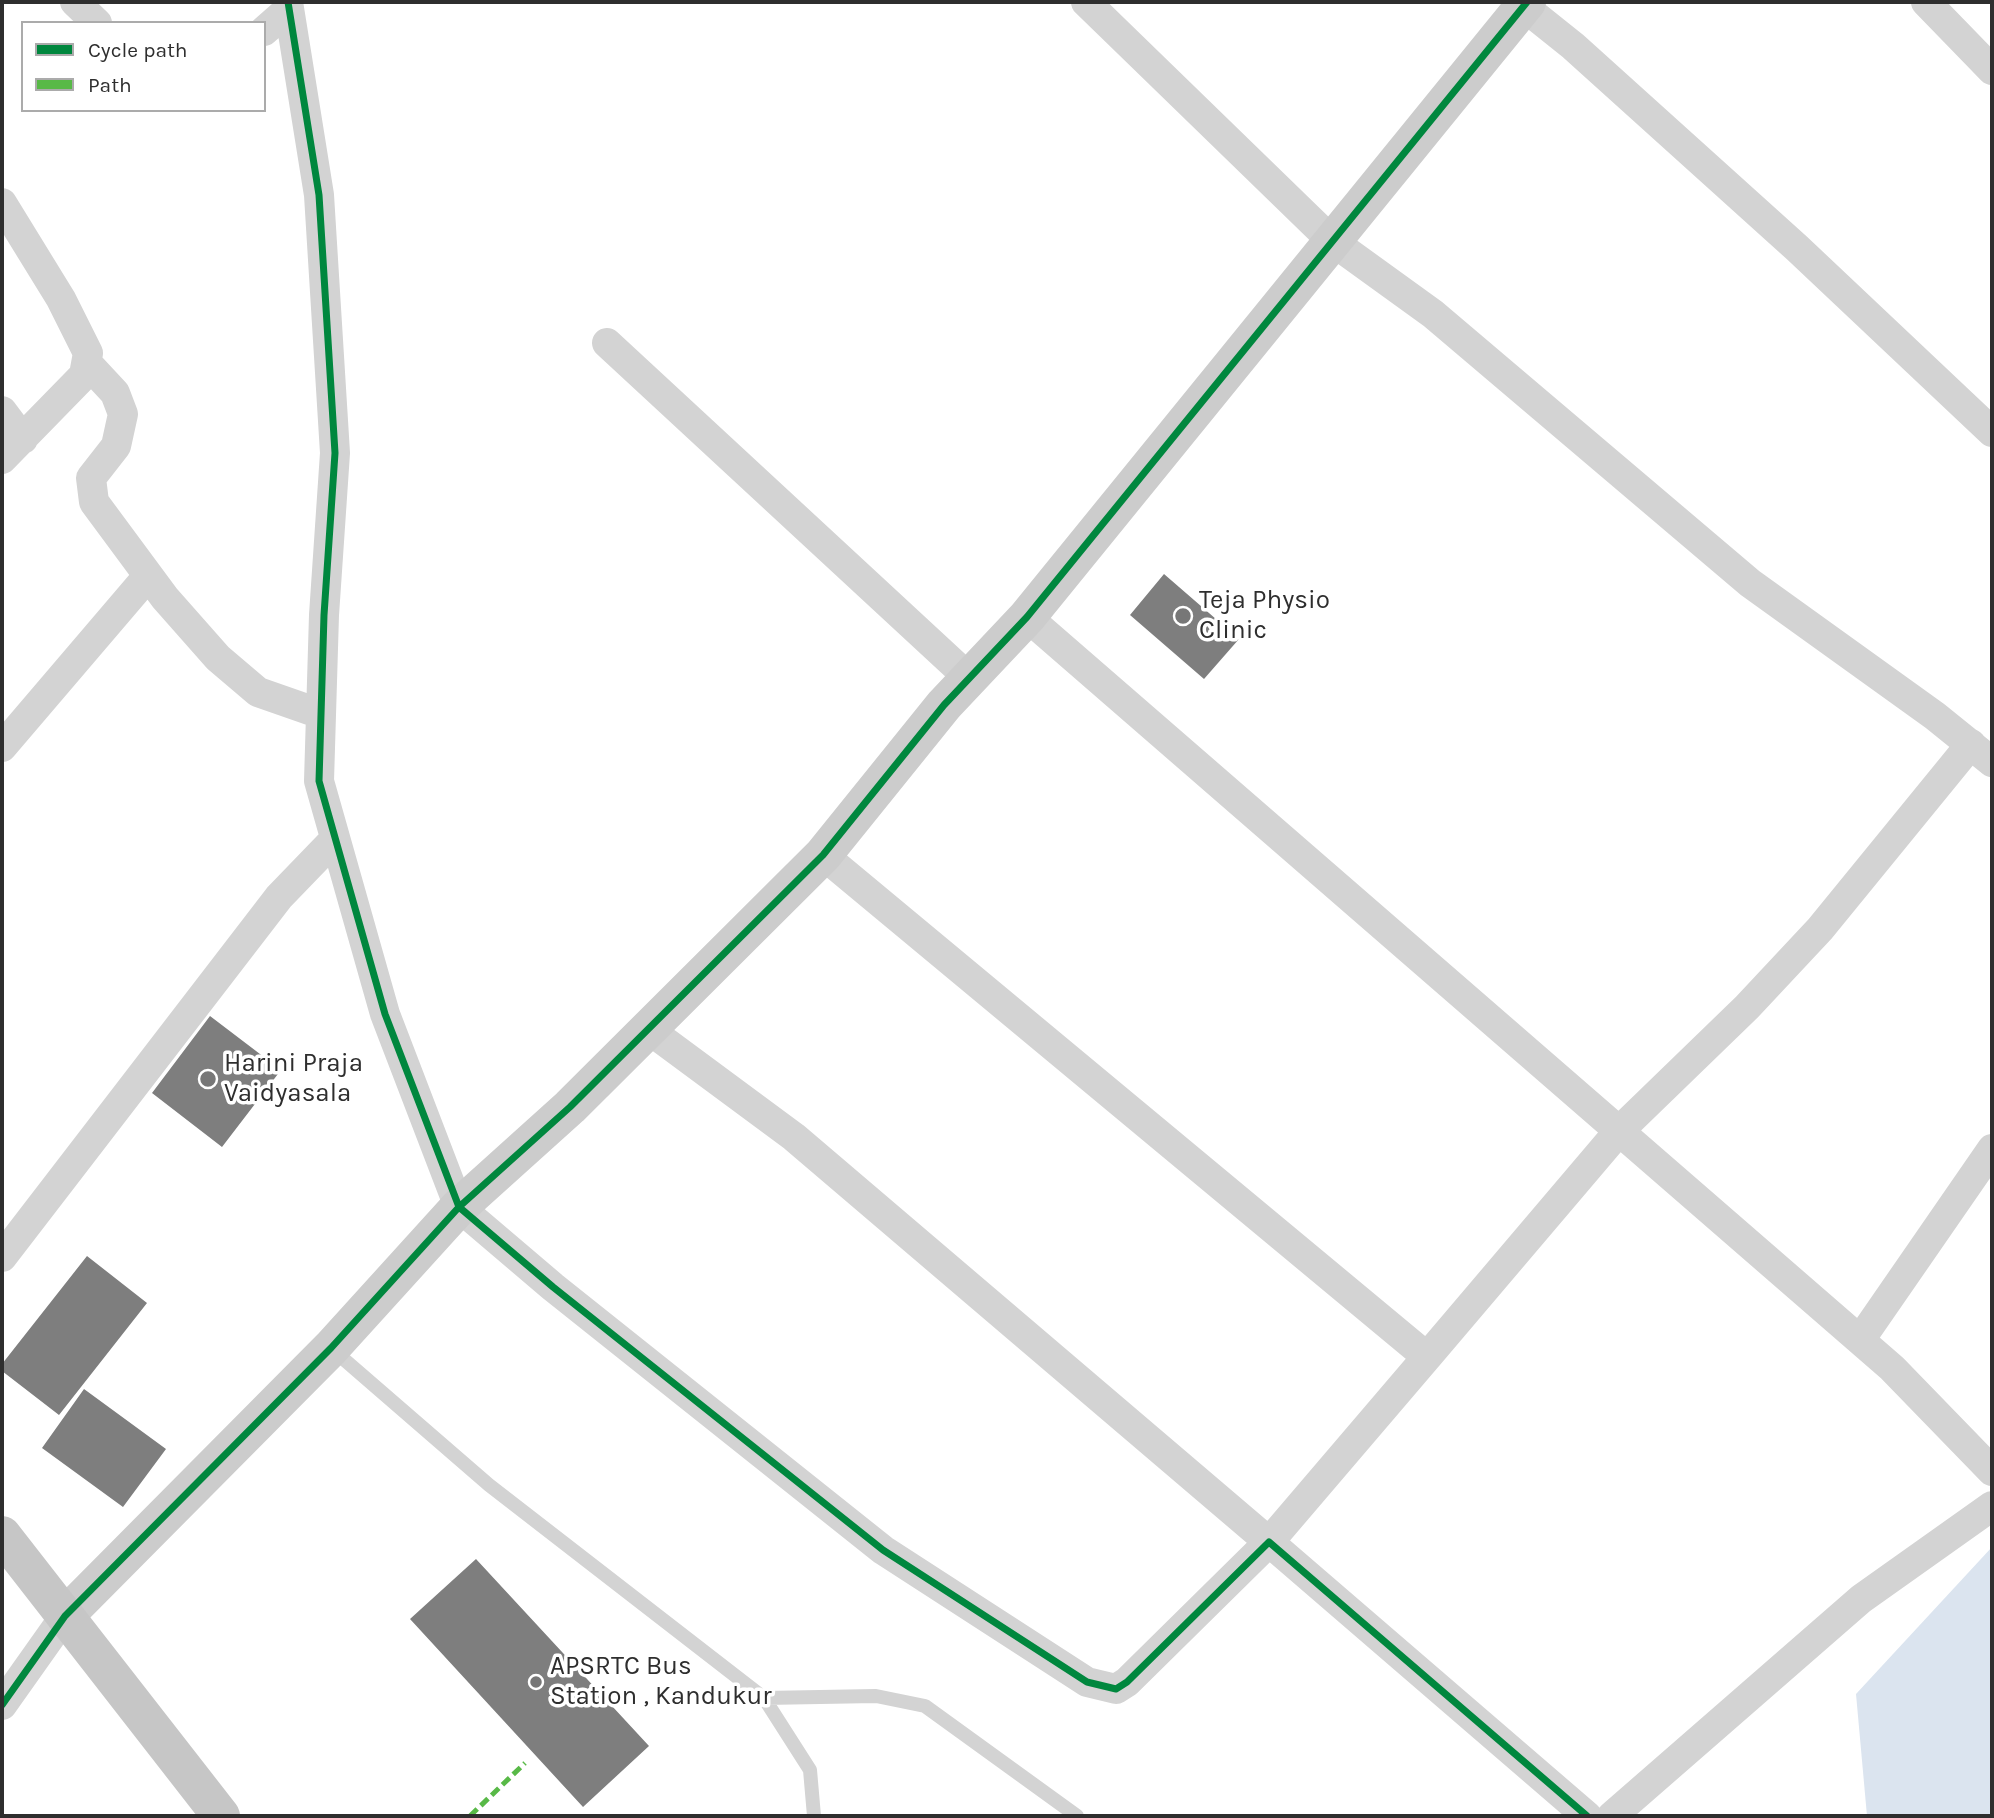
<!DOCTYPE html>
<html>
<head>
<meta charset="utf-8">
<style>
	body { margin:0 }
	#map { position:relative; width:1994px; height:1818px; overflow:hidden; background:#fff; font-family:Karla,sans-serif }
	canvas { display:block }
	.frame { position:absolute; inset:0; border:4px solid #2e2e2e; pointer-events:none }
	.legend { position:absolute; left:21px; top:21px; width:245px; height:91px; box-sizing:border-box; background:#fff; border:2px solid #ababab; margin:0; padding:9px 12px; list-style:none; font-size:21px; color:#2e2e2e }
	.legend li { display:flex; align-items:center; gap:14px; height:35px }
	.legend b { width:35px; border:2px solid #ababab }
</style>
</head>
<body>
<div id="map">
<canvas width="1994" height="1818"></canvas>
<div class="frame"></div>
<ul class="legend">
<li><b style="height:9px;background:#00873e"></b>Cycle path</li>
<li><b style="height:9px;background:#58b947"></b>Path</li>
</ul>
</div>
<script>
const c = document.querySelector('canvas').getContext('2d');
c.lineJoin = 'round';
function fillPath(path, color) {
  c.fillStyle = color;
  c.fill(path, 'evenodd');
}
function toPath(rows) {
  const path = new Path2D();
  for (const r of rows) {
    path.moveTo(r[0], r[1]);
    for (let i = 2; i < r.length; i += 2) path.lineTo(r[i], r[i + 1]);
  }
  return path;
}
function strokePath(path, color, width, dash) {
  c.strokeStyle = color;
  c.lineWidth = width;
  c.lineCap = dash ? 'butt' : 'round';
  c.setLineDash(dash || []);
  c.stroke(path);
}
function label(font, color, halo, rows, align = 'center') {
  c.font = font + ' Karla,sans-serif';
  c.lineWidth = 7;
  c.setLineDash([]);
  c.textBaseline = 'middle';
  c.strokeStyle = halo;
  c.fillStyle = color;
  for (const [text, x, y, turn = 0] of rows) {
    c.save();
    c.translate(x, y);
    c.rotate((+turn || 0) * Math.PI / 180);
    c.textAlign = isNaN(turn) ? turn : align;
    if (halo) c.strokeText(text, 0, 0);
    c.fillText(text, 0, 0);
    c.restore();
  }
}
fillPath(toPath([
	[1992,1547,1992,1816,1867,1816,1856,1694]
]), '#dbe4ef');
fillPath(toPath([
	[1164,574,1239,639,1204,679,1130,615],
	[210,1016,281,1070,222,1147,152,1093],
	[87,1256,147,1303,59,1415,2,1371,2,1364],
	[84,1389,166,1449,123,1507,42,1448],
	[476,1559,649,1746,583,1807,410,1619]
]), '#7e7e7e');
strokePath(toPath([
	[332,1349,489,1485,764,1698,810,1770,814,1816],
	[764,1698,876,1696,925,1706,1077,1816]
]), '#d3d3d3', 14);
strokePath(toPath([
	[75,2,97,23],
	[288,2,319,195,335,453,324,615,319,781,385,1014,459,1207,553,1287,883,1550,1087,1682,1116,1689,1127,1682,1269,1542,1587,1816],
	[1086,2,1332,241,1433,314,1750,583,1935,716,1992,762],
	[1518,2,1573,46,1797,248,1992,432],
	[1926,2,1992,70],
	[264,31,289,9],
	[2,203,61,299,88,353,84,375,2,459],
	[607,343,969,678],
	[88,364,115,393,123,414,116,446,91,478,94,502,165,598,218,658,258,692,321,714],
	[2,411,23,439],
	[1027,617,1892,1368,1992,1471],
	[2,747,148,576],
	[823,855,1427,1357,1619,1131,1747,1007,1820,929,1971,744],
	[648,1029,794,1137,1269,1542,1427,1357],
	[2,1257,279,897,335,839],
	[1860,1340,1992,1149],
	[2,1705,65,1616],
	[1612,1816,1861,1599,1992,1506]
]), '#d3d3d3', 30);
strokePath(toPath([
	[65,1616,331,1348,459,1207,570,1107,823,855,944,705,1027,617,1527,2]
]), '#ccc', 38);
strokePath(toPath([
	[2,1535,221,1816]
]), '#c6c6c6', 38);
strokePath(toPath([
	[470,1816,525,1763]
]), '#58b947', 5, [10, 5]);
strokePath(toPath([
	[288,2,319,195,335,453,324,615,319,781,385,1014,459,1207,553,1287,883,1550,1087,1682,1116,1689,1127,1682,1269,1542,1587,1816],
	[2,1705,65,1616,331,1348,459,1207,570,1107,823,855,944,705,1027,617,1527,2]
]), '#00873e', 7);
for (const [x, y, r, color] of [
	[1183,616,9,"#777"],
	[208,1079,9,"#777"],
	[536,1682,7,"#777"]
]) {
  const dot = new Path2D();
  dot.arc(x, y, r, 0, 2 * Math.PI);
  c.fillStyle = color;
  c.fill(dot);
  strokePath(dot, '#fff', 2.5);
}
label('26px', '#2e2e2e', '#fff', [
	["Teja Physio",1199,601],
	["Clinic",1199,631],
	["Harini Praja",224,1064],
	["Vaidyasala",224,1094],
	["APSRTC Bus",550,1667],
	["Station , Kandukur",550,1697]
], 'left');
</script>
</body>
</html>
